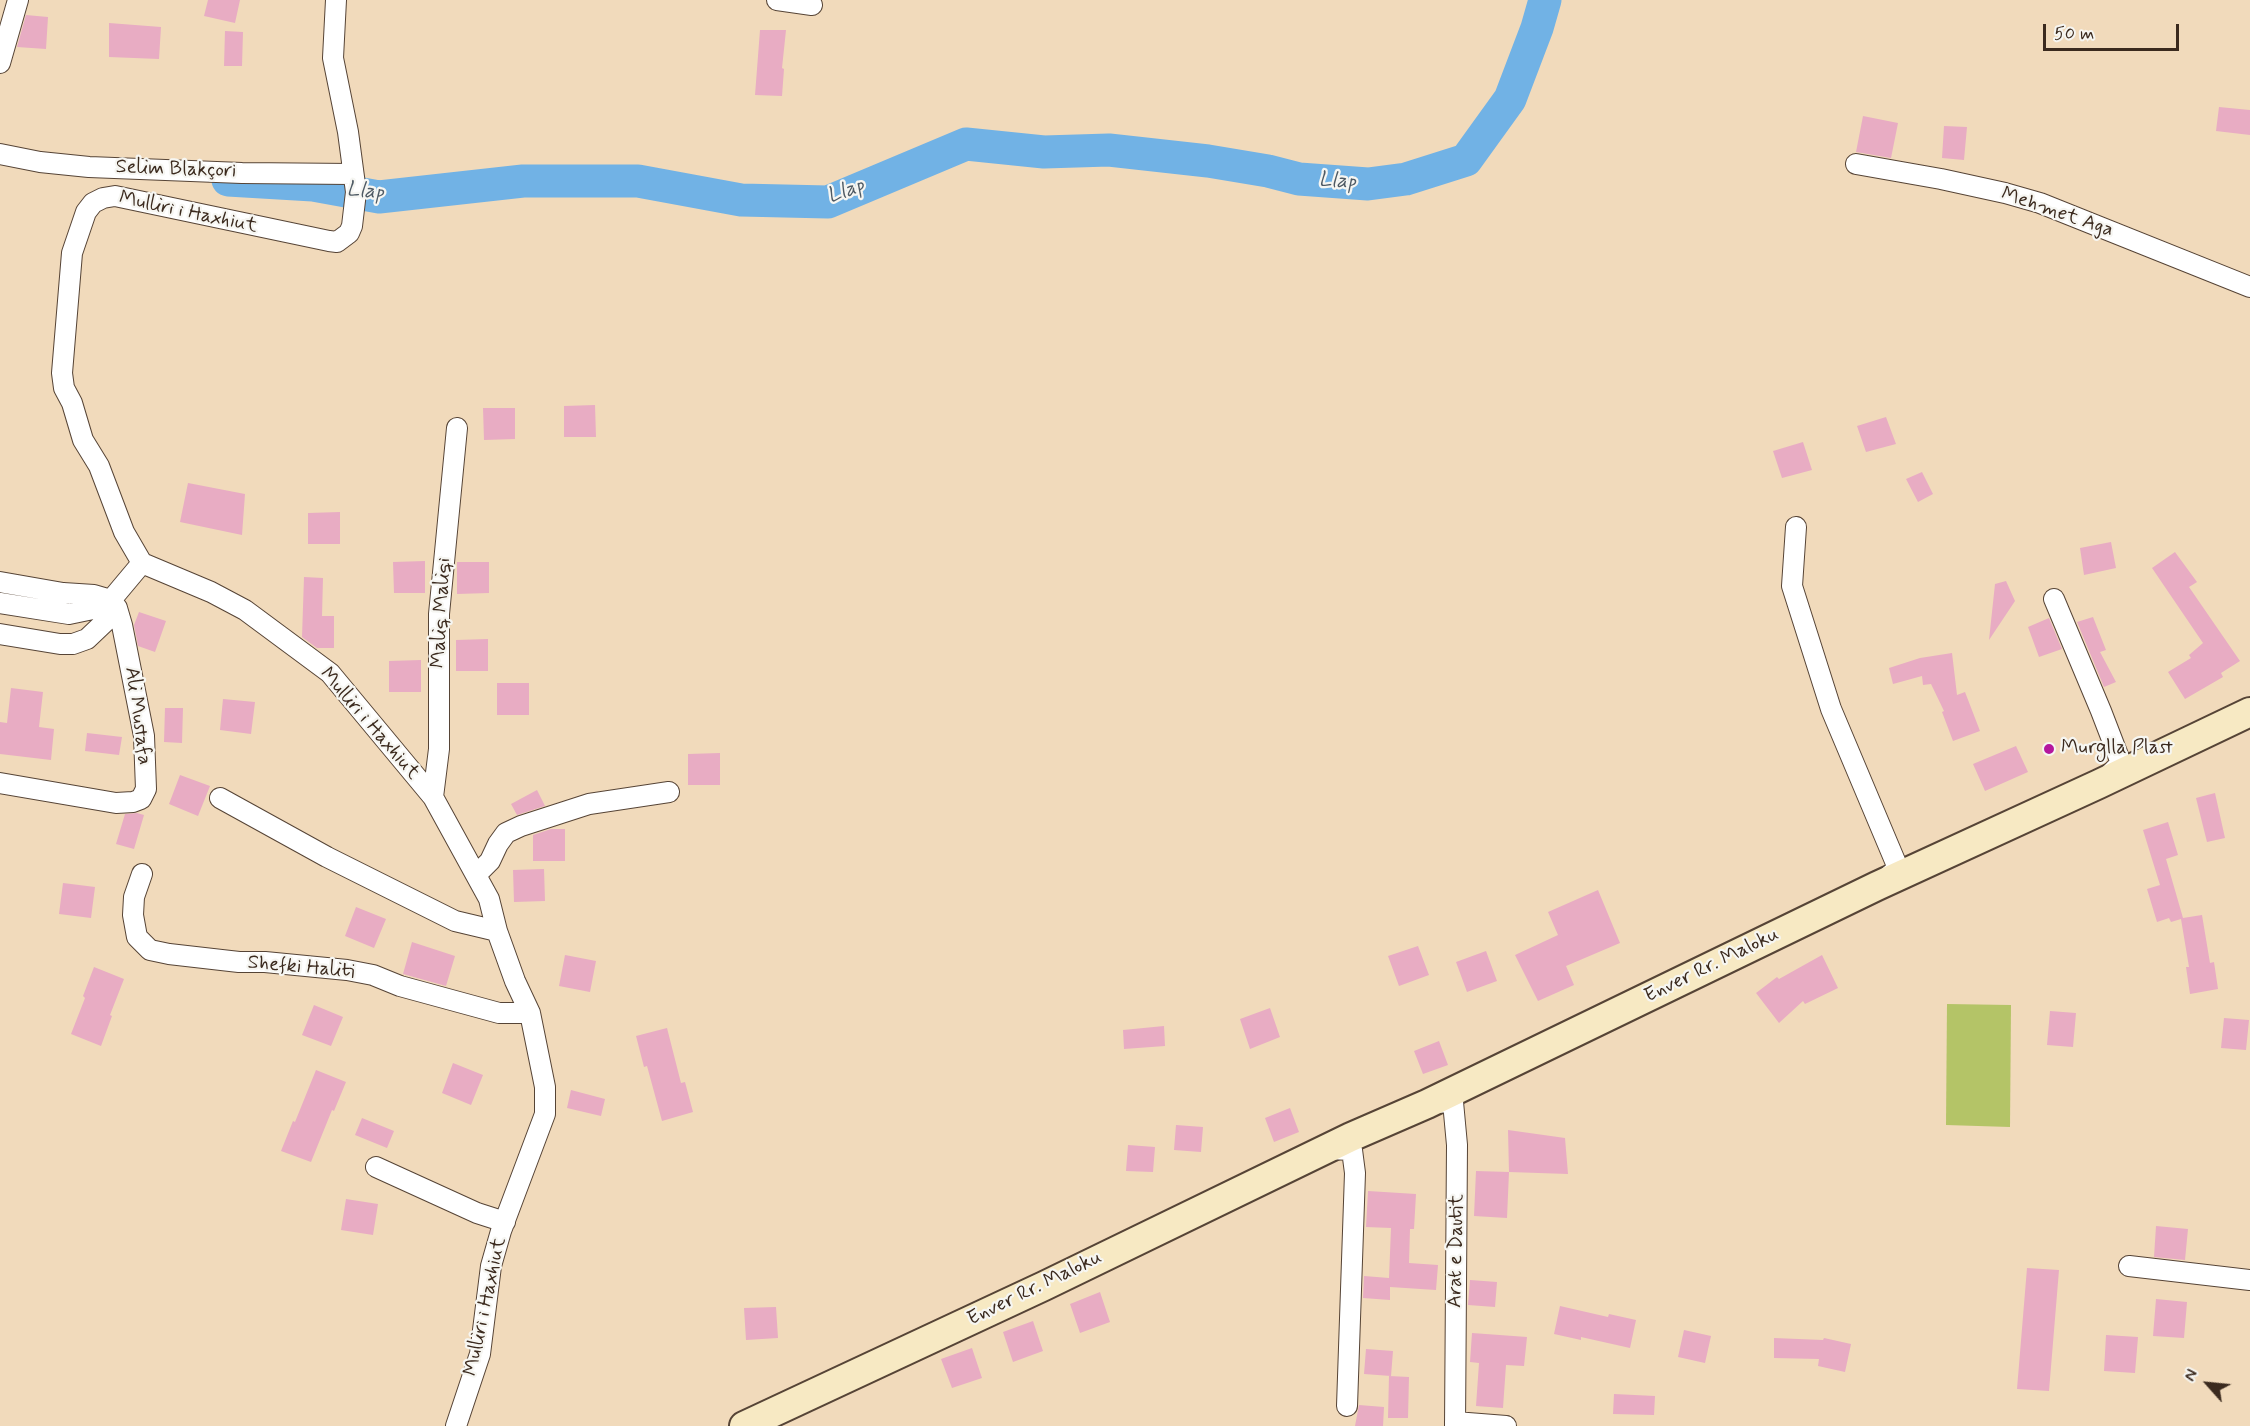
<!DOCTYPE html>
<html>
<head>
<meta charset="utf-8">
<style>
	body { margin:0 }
	#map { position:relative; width:2250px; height:1426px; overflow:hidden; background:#f1dabb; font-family:Mynerve,sans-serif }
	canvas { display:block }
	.north { position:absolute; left:2178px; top:1354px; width:60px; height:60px; -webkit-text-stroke:4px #f6f6f2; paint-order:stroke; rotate:297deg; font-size:16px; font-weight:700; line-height:24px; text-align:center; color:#3b2a1e }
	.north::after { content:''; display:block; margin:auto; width:21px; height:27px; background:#3b2a1e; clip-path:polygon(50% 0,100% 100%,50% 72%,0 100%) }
	.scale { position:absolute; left:2043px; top:24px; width:136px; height:27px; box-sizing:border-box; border:3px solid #3b2a1e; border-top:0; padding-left:8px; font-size:18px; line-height:21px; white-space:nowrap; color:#3b2a1e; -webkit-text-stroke:4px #f6f6f2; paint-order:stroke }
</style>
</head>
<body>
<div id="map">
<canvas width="2250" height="1426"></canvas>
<div class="north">N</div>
<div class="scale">50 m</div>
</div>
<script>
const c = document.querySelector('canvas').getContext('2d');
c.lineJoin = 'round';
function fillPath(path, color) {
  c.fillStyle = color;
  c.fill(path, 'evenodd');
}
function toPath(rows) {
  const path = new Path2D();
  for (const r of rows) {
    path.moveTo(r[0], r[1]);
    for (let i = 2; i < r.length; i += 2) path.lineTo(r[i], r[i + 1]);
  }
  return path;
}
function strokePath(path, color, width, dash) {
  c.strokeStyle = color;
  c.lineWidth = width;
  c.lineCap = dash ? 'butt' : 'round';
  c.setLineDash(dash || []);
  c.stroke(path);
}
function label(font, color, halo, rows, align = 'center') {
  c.font = font + ' Mynerve,sans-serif';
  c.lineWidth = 4.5;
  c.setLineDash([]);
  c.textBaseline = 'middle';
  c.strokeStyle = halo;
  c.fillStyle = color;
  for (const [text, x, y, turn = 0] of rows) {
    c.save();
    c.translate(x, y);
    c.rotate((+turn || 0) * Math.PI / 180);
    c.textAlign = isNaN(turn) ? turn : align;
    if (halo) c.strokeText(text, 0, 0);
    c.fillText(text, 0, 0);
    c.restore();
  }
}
fillPath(toPath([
	[1947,1004,2011,1005,2010,1127,1946,1125]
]), '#b4c467');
strokePath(toPath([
	[228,180,313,185,379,197,523,181,638,181,741,200,828,202,966,144,1044,152,1109,150,1208,161,1268,171,1299,179,1368,184,1406,179,1466,160,1510,99,1537,28,1545,0]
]), '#71b2e5', 33);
fillPath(toPath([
	[208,0,240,0,235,23,204,16],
	[26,15,48,17,46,49,17,47],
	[109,23,161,27,159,59,109,57],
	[760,30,786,30,782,68,784,69,782,96,755,95],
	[225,31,243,32,242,66,224,66],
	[2219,107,2250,110,2250,135,2216,131],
	[1863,116,1898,123,1891,158,1856,152],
	[1944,126,1967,127,1964,160,1942,158],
	[595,405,596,437,564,437,564,406],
	[483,408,515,408,515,439,484,440],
	[1886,417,1896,444,1866,452,1857,426],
	[1803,442,1812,470,1782,478,1773,451],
	[1922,472,1933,494,1918,502,1906,479],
	[188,483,245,494,242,535,180,522],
	[340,512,340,544,308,544,308,513],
	[2111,542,2116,568,2084,575,2080,548],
	[2175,552,2197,582,2189,587,2240,661,2221,673,2223,677,2185,699,2168,672,2191,658,2189,655,2203,643,2152,568],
	[425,561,425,593,394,593,393,562],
	[457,562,489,562,489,593,457,594],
	[304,577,323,578,322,616,334,616,334,648,317,648,302,637],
	[2006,581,2015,601,1989,640,1995,584],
	[139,612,166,621,155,652,138,646,134,625],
	[2093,617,2106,650,2100,652,2116,682,2104,687,2077,622],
	[2049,618,2062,649,2039,657,2028,627],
	[488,639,488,671,456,671,456,640],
	[1952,653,1957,695,1965,692,1980,731,1953,741,1942,712,1944,711,1931,684,1923,685,1922,676,1893,684,1889,668,1920,658],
	[421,660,421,692,389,692,389,661],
	[497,683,529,683,529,715,497,715],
	[11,688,43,692,39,727,54,729,51,760,0,754,0,722,7,723],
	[223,699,255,702,251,734,220,730],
	[165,708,183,708,182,743,164,742],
	[87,733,122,737,119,755,85,751],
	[2016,746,2028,772,1985,791,1973,764],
	[720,753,720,785,688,785,688,754],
	[180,775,210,786,198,816,169,804],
	[537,790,545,806,517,815,511,804],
	[2215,793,2225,838,2207,842,2196,798],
	[137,813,144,815,134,849,116,844,125,814],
	[2168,822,2178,855,2166,859,2183,918,2202,915,2210,963,2214,962,2218,989,2190,994,2186,967,2189,967,2181,919,2171,922,2169,918,2157,922,2147,889,2160,885,2143,830],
	[551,829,565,829,565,861,533,861,533,835],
	[544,869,545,901,514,902,513,870],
	[63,883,95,887,91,918,59,914],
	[1598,890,1620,943,1566,966,1574,985,1538,1001,1515,955,1558,935,1548,912],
	[356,907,386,919,374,948,345,936],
	[412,942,455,956,446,986,403,974],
	[1418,946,1429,975,1399,986,1388,956],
	[1486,951,1497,981,1467,992,1456,962],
	[565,955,596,961,590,992,559,986],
	[1822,955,1838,988,1805,1004,1803,1001,1779,1023,1756,993,1777,977,1779,979],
	[94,967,124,979,110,1015,112,1016,101,1046,71,1034,85,998,83,996],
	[314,1005,343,1017,331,1046,302,1035],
	[1270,1008,1280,1037,1250,1049,1240,1019],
	[2050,1011,2076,1013,2073,1047,2047,1045],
	[2224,1018,2249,1020,2246,1050,2221,1048],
	[1164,1026,1165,1046,1124,1049,1123,1030],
	[667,1028,681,1083,685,1082,693,1112,662,1121,647,1066,644,1067,636,1036],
	[1439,1041,1448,1065,1423,1074,1414,1051],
	[453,1063,483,1075,471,1105,442,1093],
	[316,1070,346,1082,334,1111,332,1110,311,1162,281,1151,293,1121,295,1122],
	[571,1090,605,1099,601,1116,567,1108],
	[1290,1108,1299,1132,1274,1142,1265,1118],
	[362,1118,394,1131,387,1148,355,1135],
	[1176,1125,1203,1127,1201,1152,1174,1150],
	[1508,1130,1565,1138,1568,1174,1509,1172],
	[1128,1145,1155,1147,1153,1172,1126,1171],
	[1476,1171,1509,1172,1507,1218,1474,1216],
	[1368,1191,1416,1194,1414,1229,1410,1229,1409,1263,1438,1265,1436,1290,1390,1287,1390,1300,1363,1298,1364,1276,1389,1278,1391,1228,1366,1227],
	[346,1199,378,1204,373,1235,341,1230],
	[2156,1226,2188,1229,2185,1260,2154,1257],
	[2027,1268,2059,1270,2049,1391,2017,1389],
	[1470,1280,1497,1282,1495,1307,1468,1305],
	[1100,1292,1110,1322,1080,1333,1070,1304],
	[2156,1299,2187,1302,2184,1338,2153,1336],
	[1560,1306,1608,1317,1609,1314,1636,1320,1630,1348,1581,1337,1581,1340,1554,1334],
	[776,1307,778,1338,746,1340,744,1308],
	[1033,1321,1043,1351,1013,1362,1003,1332],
	[1684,1330,1711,1336,1705,1363,1678,1357],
	[1472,1333,1527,1337,1524,1366,1506,1365,1503,1408,1476,1406,1479,1363,1470,1362],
	[2106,1335,2138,1337,2135,1373,2104,1371],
	[1774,1338,1823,1340,1824,1338,1851,1344,1845,1372,1818,1366,1819,1359,1774,1358],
	[972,1348,982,1378,952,1388,941,1359],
	[1366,1349,1393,1351,1391,1376,1364,1374],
	[1389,1376,1409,1377,1408,1418,1388,1418],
	[1614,1394,1655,1396,1654,1415,1613,1414],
	[1359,1405,1384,1407,1383,1426,1355,1426]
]), '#e8acc3');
const street = toPath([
	[336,0,333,58,348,132,356,192,352,226,349,233,337,242,329,241,115,196,103,198,93,203,86,212,72,253,62,373,64,388,72,403,83,440,99,466,124,532,142,563,211,592,245,610,330,673,433,797,489,899,497,931,515,981,530,1013,545,1087,545,1114,501,1231,491,1266,480,1354,456,1426],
	[777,0,812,5],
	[0,63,18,0],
	[0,154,40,162,89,167,242,173,352,174],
	[1856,164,1941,179,2005,193,2040,203,2250,287],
	[1796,527,1792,586,1831,709,1898,868,1883,881],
	[0,582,63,593,94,595,111,600],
	[2054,599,2101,711,2121,763,2106,778],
	[0,603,69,614,93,609,111,600,142,563],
	[0,634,60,644,73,644,87,639,107,620,117,608],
	[0,783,116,803,133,802,141,799,146,789,144,736,122,625,117,608,111,600],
	[433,797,439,749,439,614,457,428],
	[220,798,327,857,455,921,497,931],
	[142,874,134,897,133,915,137,937,150,950,169,954,239,962,265,962,347,970,373,975,400,986,499,1013,530,1013],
	[476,875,490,861,498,844,506,833,521,826,589,804,669,792],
	[1433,1103,1453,1102,1457,1145,1455,1426],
	[1328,1149,1352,1150,1355,1173,1347,1406],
	[376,1167,477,1213,505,1222],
	[2129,1266,2250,1280],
	[1455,1422,1506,1426]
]);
const secondary = toPath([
	[744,1426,1044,1286,1351,1137,1427,1104,1877,886,2099,784,2250,712]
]);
strokePath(street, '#564436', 22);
strokePath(secondary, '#564436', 32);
strokePath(street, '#fff', 20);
strokePath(secondary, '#f7e9c3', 28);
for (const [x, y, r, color] of [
	[2049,749,6,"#b5179e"]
]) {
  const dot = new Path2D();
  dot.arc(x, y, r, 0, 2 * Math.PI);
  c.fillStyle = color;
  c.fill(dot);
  strokePath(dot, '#f6f6f2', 2);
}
label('20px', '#3b2a1e', '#f6f6f2', [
	["Selim Blakçori",176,170,2],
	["Mulliri i Haxhiut",188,213,12],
	["Mehmet Aga",2057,213,19],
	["Maliq Maliqi",442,613,-87],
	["Ali Mustafa",137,716,82],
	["Mulliri i Haxhiut",369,724,49],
	["Enver Rr. Maloku",1712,966,-26],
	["Shefki Haliti",301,968,5],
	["Arat e Dautit",1457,1251,-89],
	["Enver Rr. Maloku",1035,1289,-26],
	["Mulliri i Haxhiut",486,1307,-78]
]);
label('20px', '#3b2a1e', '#f6f6f2', [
	["Murglla Plast",2061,749]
], 'left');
label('italic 21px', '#4e5a64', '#f6f6f2', [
	["Llap",1337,182,4],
	["Llap",365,192,6],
	["Llap",846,192,-19]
]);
</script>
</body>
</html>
